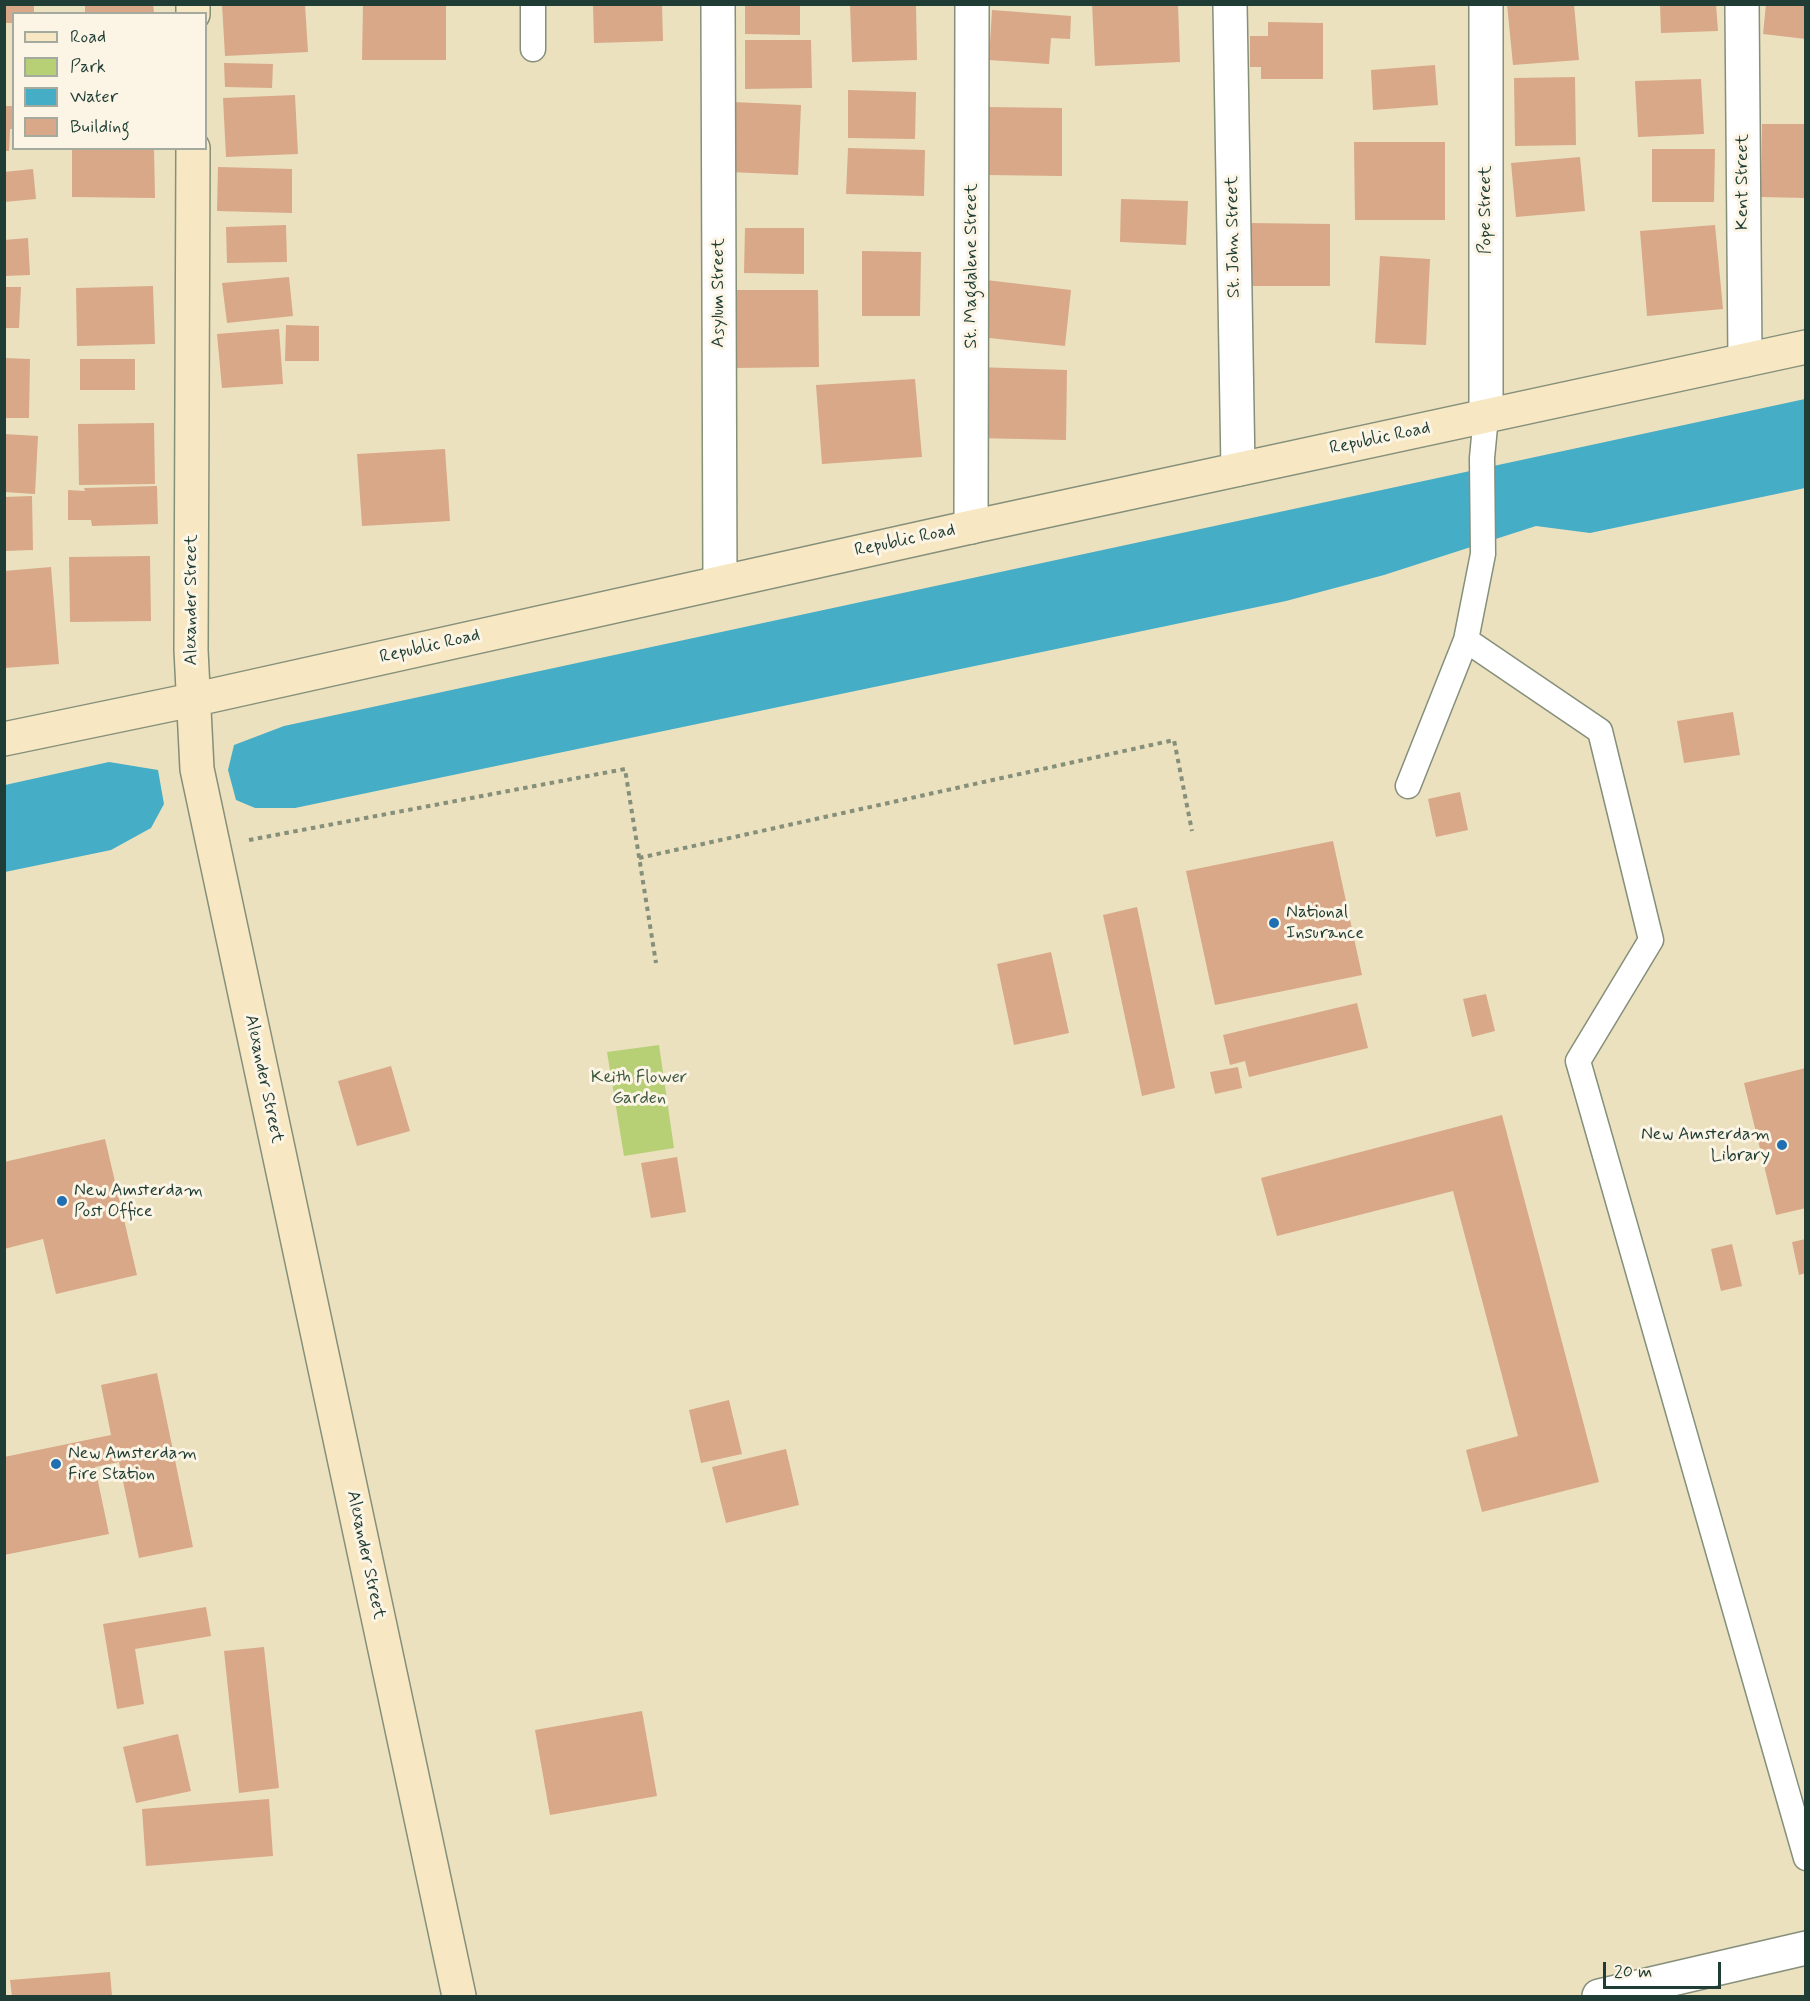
<!DOCTYPE html>
<html>
<head>
<meta charset="utf-8">
<style>
	body { margin:0 }
	#map { position:relative; width:1810px; height:2001px; overflow:hidden; background:#ebe1bf; font-family:Mynerve,sans-serif }
	canvas { display:block }
	.frame { position:absolute; inset:0; border:6px solid #1f3d34; pointer-events:none }
	.legend { position:absolute; left:12px; top:12px; width:195px; height:138px; box-sizing:border-box; background:#fcf5e5; border:2px solid #a4ab9e; margin:0; padding:8px 10px; list-style:none; font-size:18px; color:#1f3d34 }
	.legend li { display:flex; align-items:center; gap:12px; height:30px }
	.legend b { width:30px; border:2px solid #a4ab9e }
	.scale { position:absolute; left:1603px; top:1962px; width:118px; height:27px; box-sizing:border-box; border:3px solid #1f3d34; border-top:0; padding-left:8px; font-size:18px; line-height:21px; white-space:nowrap; color:#1f3d34; -webkit-text-stroke:4px #fcf5e5; paint-order:stroke }
</style>
</head>
<body>
<div id="map">
<canvas width="1810" height="2001"></canvas>
<div class="frame"></div>
<ul class="legend">
<li><b style="height:8px;background:#f7e8c3"></b>Road</li>
<li><b style="height:16px;background:#b7d076"></b>Park</li>
<li><b style="height:16px;background:#46adc6"></b>Water</li>
<li><b style="height:16px;background:#d8a888"></b>Building</li>
</ul>
<div class="scale">20 m</div>
</div>
<script>
const c = document.querySelector('canvas').getContext('2d');
c.lineJoin = 'round';
function fillPath(path, color) {
  c.fillStyle = color;
  c.fill(path, 'evenodd');
}
function toPath(rows) {
  const path = new Path2D();
  for (const r of rows) {
    path.moveTo(r[0], r[1]);
    for (let i = 2; i < r.length; i += 2) path.lineTo(r[i], r[i + 1]);
  }
  return path;
}
function strokePath(path, color, width, dash) {
  c.strokeStyle = color;
  c.lineWidth = width;
  c.lineCap = dash ? 'butt' : 'round';
  c.setLineDash(dash || []);
  c.stroke(path);
}
function label(font, color, halo, rows, align = 'center') {
  c.font = font + ' Mynerve,sans-serif';
  c.lineWidth = 6;
  c.setLineDash([]);
  c.textBaseline = 'middle';
  c.strokeStyle = halo;
  c.fillStyle = color;
  for (const [text, x, y, turn = 0] of rows) {
    c.save();
    c.translate(x, y);
    c.rotate((+turn || 0) * Math.PI / 180);
    c.textAlign = isNaN(turn) ? turn : align;
    if (halo) c.strokeText(text, 0, 0);
    c.fillText(text, 0, 0);
    c.restore();
  }
}
fillPath(toPath([
	[659,1045,674,1148,624,1156,607,1052]
]), '#b7d076');
fillPath(toPath([
	[1805,399,1805,488,1590,533,1536,526,1384,575,1286,601,295,808,255,808,236,800,228,770,234,745,284,726],
	[109,762,158,770,164,804,151,828,111,850,5,872,5,785]
]), '#46adc6');
fillPath(toPath([
	[4,4,34,4,34,14,14,14,14,23,4,23],
	[85,4,153,4,154,12,85,14],
	[222,4,305,4,308,52,225,56],
	[363,4,446,4,446,60,362,60],
	[593,4,662,4,663,41,594,43],
	[745,4,800,4,800,35,745,34],
	[850,4,916,4,917,60,852,62],
	[1092,4,1178,4,1180,62,1095,66],
	[1507,4,1574,4,1579,60,1513,65],
	[1660,4,1716,4,1718,31,1661,33],
	[1766,4,1806,4,1806,39,1763,34],
	[992,10,1071,16,1070,39,1051,38,1049,64,989,60],
	[1268,22,1323,23,1323,79,1261,79,1261,67,1250,67,1250,36,1268,36],
	[745,40,811,40,812,88,745,89],
	[224,63,273,64,272,88,225,87],
	[1435,65,1438,105,1373,110,1371,70],
	[1575,77,1576,145,1515,146,1514,78],
	[1701,79,1704,134,1638,137,1635,81],
	[848,90,916,92,915,139,848,138],
	[295,95,298,154,226,157,223,98],
	[732,102,801,105,798,175,729,172],
	[4,106,14,106,14,129,10,129,9,151,4,151],
	[986,107,1062,108,1062,176,986,175],
	[1762,124,1806,124,1806,198,1761,197],
	[1354,142,1445,142,1445,220,1355,220],
	[72,148,154,148,155,198,72,197],
	[848,148,925,150,924,196,846,194],
	[1652,149,1715,149,1714,202,1652,202],
	[1580,157,1585,211,1516,217,1511,163],
	[218,167,292,169,292,213,217,211],
	[33,169,36,199,4,202,4,172],
	[1121,199,1188,201,1186,245,1120,242],
	[1249,223,1330,224,1330,286,1248,286],
	[286,225,287,262,227,263,226,227],
	[1715,225,1723,309,1647,316,1640,231],
	[745,228,804,228,804,274,744,273],
	[28,238,30,275,4,276,4,240],
	[862,251,921,252,920,316,862,316],
	[1380,256,1430,259,1426,345,1375,343],
	[289,277,293,316,227,323,222,283],
	[986,280,1071,290,1065,346,980,337],
	[153,286,155,344,77,346,76,288],
	[5,287,21,287,19,328,5,328],
	[733,290,818,290,819,367,734,368],
	[286,325,319,326,319,361,285,361],
	[279,329,283,384,222,388,217,334],
	[4,358,30,359,29,418,4,418],
	[80,359,135,359,135,390,80,390],
	[976,367,1067,370,1066,440,975,438],
	[915,379,922,457,822,464,816,385],
	[154,423,155,484,79,485,78,424],
	[4,434,38,436,35,494,4,492],
	[445,449,450,521,362,526,357,454],
	[157,486,158,524,92,526,91,520,68,520,68,490,85,491,84,488],
	[32,496,33,550,4,551,4,497],
	[150,556,151,621,70,622,69,557],
	[51,567,59,664,4,668,4,571],
	[1733,712,1740,755,1684,763,1677,721],
	[1460,792,1468,830,1436,837,1428,799],
	[1333,841,1362,975,1215,1005,1186,871],
	[1137,907,1175,1088,1142,1096,1103,915],
	[1051,952,1069,1033,1014,1045,997,964],
	[1486,994,1495,1031,1472,1037,1463,999],
	[1357,1003,1368,1048,1249,1077,1245,1061,1230,1065,1223,1035],
	[391,1066,410,1131,357,1146,338,1081],
	[1238,1067,1242,1088,1215,1094,1210,1072],
	[1806,1068,1806,1208,1776,1215,1744,1083],
	[1502,1115,1599,1482,1482,1512,1466,1450,1518,1436,1453,1191,1277,1236,1261,1178],
	[105,1139,137,1275,56,1294,43,1239,4,1249,4,1162],
	[677,1157,686,1212,651,1218,641,1163],
	[1806,1239,1806,1273,1799,1275,1792,1242],
	[1732,1244,1742,1286,1721,1291,1711,1249],
	[157,1373,193,1547,139,1558,119,1462,95,1467,109,1534,4,1555,4,1457,111,1435,101,1385],
	[729,1400,742,1454,701,1463,689,1410],
	[786,1449,799,1505,726,1523,712,1467],
	[206,1607,211,1636,135,1649,144,1704,117,1709,103,1624],
	[264,1647,279,1788,239,1793,224,1651],
	[642,1711,657,1796,550,1815,535,1730],
	[178,1734,191,1791,136,1803,123,1747],
	[269,1799,273,1856,146,1866,142,1809],
	[110,1972,112,1996,12,1996,10,1980]
]), '#d8a888');
const lane = toPath([
	[533,4,533,49],
	[1466,640,1483,554,1482,458,1486,416],
	[1408,786,1466,640,1600,731,1651,940,1578,1061,1806,1858]
]);
const street = toPath([
	[718,4,720,582],
	[1230,4,1238,469],
	[1742,4,1745,360],
	[1486,416,1486,4],
	[971,527,972,4],
	[1599,1996,1806,1948]
]);
const secondary = toPath([
	[193,14,193,4],
	[193,148,191,650,197,769,459,1996],
	[4,739,192,700,971,527,1806,347]
]);
strokePath(lane, '#858f7a', 27);
strokePath(street, '#858f7a', 36);
strokePath(secondary, '#858f7a', 36);
strokePath(toPath([
	[249,840,625,769,656,963],
	[639,858,1174,740,1192,831]
]), '#858f7a', 4, [4.5, 4.5]);
strokePath(lane, '#fff', 24);
strokePath(street, '#fff', 33);
strokePath(secondary, '#f7e8c3', 33);
for (const [x, y, r, color] of [
	[1274,923,6,"#1f6fb2"],
	[1782,1145,6,"#1f6fb2"],
	[62,1201,6,"#1f6fb2"],
	[56,1464,6,"#1f6fb2"]
]) {
  const dot = new Path2D();
  dot.arc(x, y, r, 0, 2 * Math.PI);
  c.fillStyle = color;
  c.fill(dot);
  strokePath(dot, '#fcf5e5', 2);
}
label('18px', '#1f3d34', '#fcf5e5', [
	["Kent Street",1743,182,-90],
	["Pope Street",1486,210,-90],
	["St. John Street",1234,237,-91],
	["St. Magdalene Street",972,266,-90],
	["Asylum Street",719,293,-90],
	["Republic Road",1380,439,-12],
	["Republic Road",905,541,-12],
	["Alexander Street",192,600,-90],
	["Republic Road",430,647,-13],
	["Alexander Street",263,1079,78],
	["Alexander Street",365,1555,78]
]);
label('18px', '#1f3d34', '#fcf5e5', [
	["National",1286,913],
	["Insurance",1286,934],
	["New Amsterdam",1770,1135,"right"],
	["Library",1770,1156,"right"],
	["New Amsterdam",74,1191],
	["Post Office",74,1212],
	["New Amsterdam",68,1454],
	["Fire Station",68,1475]
], 'left');
label('18px', '#3d5a41', '#fcf5e5', [
	["Keith Flower",639,1078],
	["Garden",639,1099]
]);
</script>
</body>
</html>
